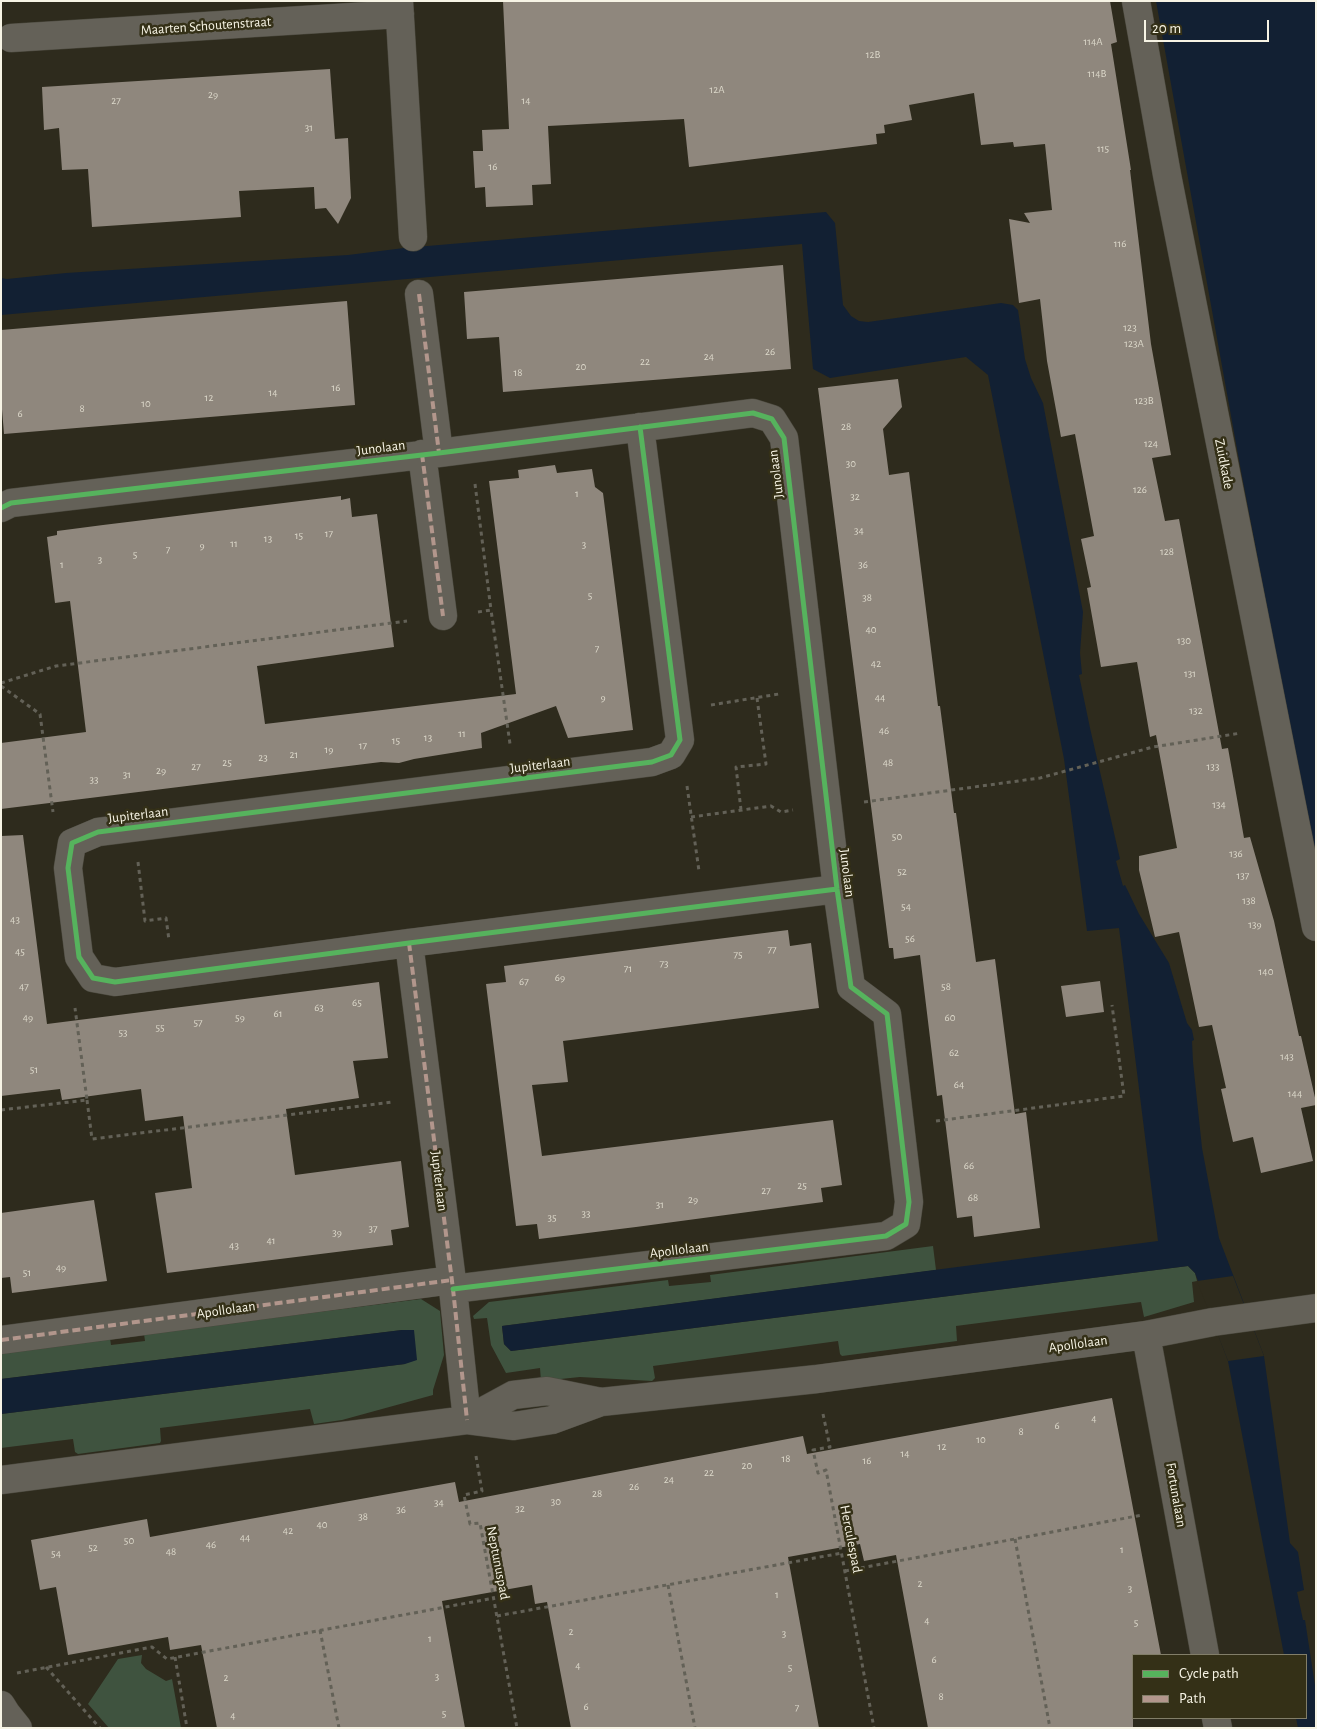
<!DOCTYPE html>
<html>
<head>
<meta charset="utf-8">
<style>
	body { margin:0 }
	#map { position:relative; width:1317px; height:1729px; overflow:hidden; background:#2e2b1d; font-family:"Alegreya Sans",sans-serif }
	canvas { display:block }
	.frame { position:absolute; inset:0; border:2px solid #f7f4e5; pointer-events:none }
	.legend { position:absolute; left:1132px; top:1654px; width:175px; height:65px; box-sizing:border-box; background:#343017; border:1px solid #827e69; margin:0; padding:6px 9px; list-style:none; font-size:15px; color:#f7f4e5 }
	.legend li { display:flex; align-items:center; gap:10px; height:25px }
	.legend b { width:25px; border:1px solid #827e69 }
	.scale { position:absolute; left:1144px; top:20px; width:125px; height:22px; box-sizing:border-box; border:2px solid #f7f4e5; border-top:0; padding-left:6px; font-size:15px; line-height:18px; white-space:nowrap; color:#f7f4e5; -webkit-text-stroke:4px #343017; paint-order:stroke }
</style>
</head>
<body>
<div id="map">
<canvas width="1317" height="1729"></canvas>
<div class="frame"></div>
<ul class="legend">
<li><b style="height:6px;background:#56b35d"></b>Cycle path</li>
<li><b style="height:6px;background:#b2968c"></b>Path</li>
</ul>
<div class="scale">20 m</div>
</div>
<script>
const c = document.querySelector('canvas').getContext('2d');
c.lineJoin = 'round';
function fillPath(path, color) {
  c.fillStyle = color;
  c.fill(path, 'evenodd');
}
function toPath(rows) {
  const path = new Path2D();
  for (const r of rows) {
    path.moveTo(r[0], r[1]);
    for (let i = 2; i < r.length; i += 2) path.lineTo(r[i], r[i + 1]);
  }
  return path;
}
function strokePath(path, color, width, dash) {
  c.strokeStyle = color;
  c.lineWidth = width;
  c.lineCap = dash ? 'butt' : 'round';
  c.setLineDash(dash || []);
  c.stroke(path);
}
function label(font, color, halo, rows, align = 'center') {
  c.font = font + ' "Alegreya Sans",sans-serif';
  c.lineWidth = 5;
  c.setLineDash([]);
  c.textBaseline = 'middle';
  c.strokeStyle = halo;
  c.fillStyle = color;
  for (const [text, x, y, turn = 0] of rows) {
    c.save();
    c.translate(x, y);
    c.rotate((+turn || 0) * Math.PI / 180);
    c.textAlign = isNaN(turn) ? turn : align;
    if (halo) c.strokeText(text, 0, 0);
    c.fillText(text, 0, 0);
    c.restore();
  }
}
fillPath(toPath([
	[933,1246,936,1270,502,1326,504,1344,511,1351,1188,1266,1195,1273,1197,1281,1192,1282,1194,1302,1144,1317,1141,1302,956,1326,957,1341,842,1356,840,1354,838,1341,653,1366,655,1378,652,1381,580,1377,541,1381,540,1368,506,1373,491,1345,487,1318,474,1319,473,1316,489,1302,668,1280,669,1286,711,1282,710,1275],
	[421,1299,440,1311,444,1355,433,1390,433,1395,342,1420,314,1424,310,1409,160,1428,161,1441,160,1443,78,1454,75,1452,73,1439,1,1448,1,1414,405,1364,413,1330,402,1330,1,1379,1,1352,110,1338,111,1345,145,1341,144,1334],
	[142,1655,141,1663,146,1669,166,1681,172,1679,181,1728,109,1728,88,1704,118,1659]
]), '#3f533f');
fillPath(toPath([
	[1156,1,1316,1,1316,863,1241,471],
	[826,212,835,223,843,305,851,316,859,321,868,322,1001,303,1013,305,1018,310,1025,359,1031,378,1043,403,1083,612,1080,653,1082,674,1079,675,1090,728,1120,859,1116,861,1123,886,1125,885,1139,914,1169,963,1187,1023,1192,1030,1194,1040,1192,1041,1193,1062,1202,1148,1219,1238,1264,1356,1290,1543,1298,1552,1304,1590,1297,1592,1303,1620,1305,1620,1316,1692,1316,1728,1298,1728,1296,1718,1306,1718,1306,1655,1284,1655,1228,1361,1195,1273,1188,1266,511,1351,504,1344,502,1326,1158,1241,1119,928,1087,931,1064,759,988,375,966,357,830,378,813,369,802,244,1,315,1,278,7,279,66,273,348,255,404,248],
	[402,1330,414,1330,417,1360,405,1364,1,1414,1,1379]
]), '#122033');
fillPath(toPath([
	[1233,1276,1264,1356,1228,1361,1197,1281]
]), '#2e2b1d');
fillPath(toPath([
	[503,1,1110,1,1117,42,1111,44,1131,170,1130,170,1151,344,1171,455,1152,458,1165,521,1179,519,1222,749,1228,748,1244,838,1250,837,1274,921,1299,1036,1301,1036,1316,1102,1316,1105,1301,1108,1313,1161,1261,1173,1253,1137,1233,1142,1221,1089,1226,1088,1212,1025,1199,1027,1179,932,1155,937,1139,870,1139,856,1177,848,1156,735,1150,737,1137,662,1101,667,1087,588,1091,587,1081,539,1094,536,1075,434,1061,437,1047,361,1040,299,1019,303,1009,219,1030,223,1024,213,1052,210,1045,144,1014,147,1013,142,981,145,974,93,909,105,912,120,884,125,885,133,876,134,877,144,689,167,684,119,548,126,551,184,532,185,533,205,486,207,485,187,475,188,473,151,483,151,482,130,509,129],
	[330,69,335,139,348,138,351,198,338,224,326,208,315,209,314,187,239,191,241,217,92,227,88,169,62,170,59,128,44,130,42,87],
	[783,265,791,369,503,392,499,337,467,339,464,292],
	[347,301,355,405,4,434,1,397,1,330],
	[898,379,902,407,883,429,889,475,909,472,938,706,940,706,954,813,956,813,976,962,995,959,1015,1114,1026,1112,1040,1228,974,1237,972,1216,957,1218,942,1095,937,1096,920,955,894,959,893,948,889,948,818,388],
	[555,465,557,473,592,469,595,487,603,493,633,730,568,738,556,706,481,733,482,748,414,759,399,763,381,762,1,809,1,743,86,732,70,601,55,603,47,537,57,535,57,531,103,525,341,496,341,500,350,498,352,517,377,514,394,647,257,666,265,724,516,694,489,481,519,478,518,470],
	[23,835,47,1024,379,982,388,1058,353,1061,359,1098,286,1109,295,1175,401,1161,409,1227,391,1230,393,1245,167,1273,155,1193,192,1188,183,1116,145,1121,141,1089,62,1100,60,1089,1,1096,1,836],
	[788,930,790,946,811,943,819,1008,563,1041,568,1082,532,1085,542,1156,833,1120,842,1185,821,1188,823,1202,636,1227,539,1239,537,1224,516,1226,486,984,506,982,504,966],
	[1100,981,1104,1012,1066,1017,1061,986],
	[94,1200,107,1281,12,1293,10,1277,1,1278,1,1213],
	[1112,1398,1161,1655,1133,1655,1133,1728,928,1728,896,1555,864,1561,860,1544,788,1557,819,1728,571,1728,547,1602,535,1604,532,1585,442,1601,465,1728,217,1728,201,1645,170,1650,168,1637,68,1655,56,1587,40,1590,31,1540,147,1519,150,1537,455,1482,459,1502,803,1436,807,1454]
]), '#8f877d');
const minor = toPath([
	[399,1,413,237],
	[1136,1,1167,175,1316,927],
	[11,38,400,14],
	[419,294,439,453],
	[640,427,680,740,671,755,652,762,98,832,72,843,68,868,79,957,93,978,115,982,409,943,837,889],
	[422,454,443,616],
	[1,508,11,503,439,453,753,413,772,419,784,438,837,889,851,987,887,1014,909,1202,906,1224,886,1236,453,1289],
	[409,943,453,1289,467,1420],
	[1146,1335,1205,1655],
	[1,1340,452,1280],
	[467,1420,513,1395,547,1391,601,1402],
	[1,1480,467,1420,514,1426,552,1420,601,1402,817,1379,1146,1335,1213,1322,1316,1308],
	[1,1705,6,1713,18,1728],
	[1216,1718,1218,1728]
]);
strokePath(minor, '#4a483d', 29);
strokePath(toPath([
	[475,484,491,610],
	[478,612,491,610,510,744],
	[1,683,56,666,407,621],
	[1,686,40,714,53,812],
	[711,705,779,694],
	[687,786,699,871],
	[864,802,1040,778,1153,747,1241,733],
	[741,810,736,767,766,764,757,698],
	[691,817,771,806,781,812,793,810],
	[138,862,145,921,166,918,169,940],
	[87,1100,92,1139,393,1102],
	[1,1110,87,1100,75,1008],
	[936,1121,1124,1096,1112,1005],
	[823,1414,830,1447,813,1450,818,1473,826,1470,874,1728],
	[476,1456,482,1491,464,1495,470,1524,480,1523,517,1728],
	[1015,1539,1050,1728],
	[845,1571,1142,1515],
	[668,1585,695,1728],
	[497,1616,842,1553],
	[320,1630,339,1728],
	[175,1657,187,1728],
	[46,1667,100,1728],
	[17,1673,152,1647,167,1659,494,1598]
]), '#636157', 3, [4, 4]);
strokePath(minor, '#646158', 28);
strokePath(toPath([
	[419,294,439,453],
	[422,454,443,616],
	[409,943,453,1289,467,1420],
	[1,1340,452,1280]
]), '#b2968c', 4, [8, 4]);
strokePath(toPath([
	[640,427,680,740,671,755,652,762,98,832,72,843,68,868,79,957,93,978,115,982,409,943,837,889],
	[1,508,11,503,439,453,753,413,772,419,784,438,837,889,851,987,887,1014,909,1202,906,1224,886,1236,453,1289]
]), '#56b35d', 5);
label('11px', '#ddd9cb', null, [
	["114A",1093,42],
	["12B",873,55],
	["114B",1097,74],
	["12A",717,90],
	["29",213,95],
	["27",116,101],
	["14",526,101],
	["31",309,128],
	["115",1103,149],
	["16",493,167],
	["116",1120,244],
	["123",1130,328],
	["123A",1134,344],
	["26",770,352],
	["24",709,357],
	["22",645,362],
	["20",581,367],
	["18",518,373],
	["16",336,388],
	["14",273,393],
	["12",209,398],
	["123B",1144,401],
	["10",146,404],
	["8",82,409],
	["6",20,414],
	["28",846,427],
	["124",1151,444],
	["30",851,464],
	["126",1140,490],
	["1",577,494],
	["32",855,497],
	["34",859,531],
	["17",329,534],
	["15",299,536],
	["13",268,539],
	["11",234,544],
	["3",584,545],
	["9",202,546],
	["7",168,550],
	["128",1167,552],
	["5",135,555],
	["3",100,560],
	["1",62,565],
	["36",863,565],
	["5",590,596],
	["38",867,598],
	["40",871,630],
	["130",1184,641],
	["7",597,649],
	["42",876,664],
	["131",1190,674],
	["9",603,698],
	["44",880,698],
	["132",1196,711],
	["46",884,731],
	["11",462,734],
	["13",428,738],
	["15",396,741],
	["17",363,746],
	["19",329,750],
	["21",294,755],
	["23",263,758],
	["25",227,763],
	["48",888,763],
	["27",196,767],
	["133",1213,767],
	["29",161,771],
	["31",127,775],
	["33",94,780],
	["134",1219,805],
	["50",897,837],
	["136",1236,854],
	["52",902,872],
	["137",1243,876],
	["138",1249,901],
	["54",906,907],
	["43",15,920],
	["139",1255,925],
	["56",910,939],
	["77",772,950],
	["45",20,952],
	["75",738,955],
	["73",664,964],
	["71",628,969],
	["140",1266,972],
	["69",560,978],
	["67",524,982],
	["47",24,987],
	["58",946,987],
	["65",357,1003],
	["63",319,1008],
	["61",278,1014],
	["49",28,1018],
	["59",240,1018],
	["60",950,1018],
	["57",198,1023],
	["55",160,1028],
	["53",123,1033],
	["62",954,1053],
	["143",1287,1057],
	["51",34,1070],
	["64",959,1085],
	["144",1295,1094],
	["66",969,1166],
	["25",802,1186],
	["27",766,1191],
	["68",973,1198],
	["29",693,1200],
	["31",660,1205],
	["33",586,1214],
	["35",552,1218],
	["37",373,1229],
	["39",337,1233],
	["41",271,1241],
	["43",234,1246],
	["49",61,1268],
	["51",27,1273],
	["4",1094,1419],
	["6",1057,1426],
	["8",1021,1432],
	["10",981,1440],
	["12",942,1447],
	["14",905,1454],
	["18",786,1459],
	["16",867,1461],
	["20",747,1466],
	["22",709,1473],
	["24",669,1480],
	["26",634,1487],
	["28",597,1494],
	["30",556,1502],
	["34",439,1503],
	["32",520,1509],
	["36",401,1510],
	["38",363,1517],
	["40",322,1525],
	["42",288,1531],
	["44",245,1538],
	["50",129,1541],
	["46",211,1545],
	["52",93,1548],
	["1",1122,1550],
	["48",171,1552],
	["54",56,1554],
	["2",920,1584],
	["3",1130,1589],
	["1",777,1595],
	["4",927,1621],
	["5",1136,1623],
	["2",571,1632],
	["3",784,1634],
	["1",430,1639],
	["6",934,1660],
	["4",578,1666],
	["5",790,1668],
	["3",437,1677],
	["2",226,1678],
	["8",941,1697],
	["6",586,1707],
	["7",797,1708],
	["5",444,1714],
	["4",233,1716]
]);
label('14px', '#f7f4e5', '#343017', [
	["Maarten Schoutenstraat",206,26,-4],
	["Junolaan",381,448,-7],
	["Zuidkade",1224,464,79],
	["Junolaan",776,474,-97],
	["Jupiterlaan",540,765,-7],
	["Jupiterlaan",138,815,-7],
	["Junolaan",847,873,83],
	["Jupiterlaan",439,1181,83],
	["Apollolaan",679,1250,-7],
	["Apollolaan",226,1310,-8],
	["Apollolaan",1078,1344,-8],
	["Fortunalaan",1176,1495,80],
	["Herculespad",851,1539,79],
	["Neptunuspad",498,1563,79]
]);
</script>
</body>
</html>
